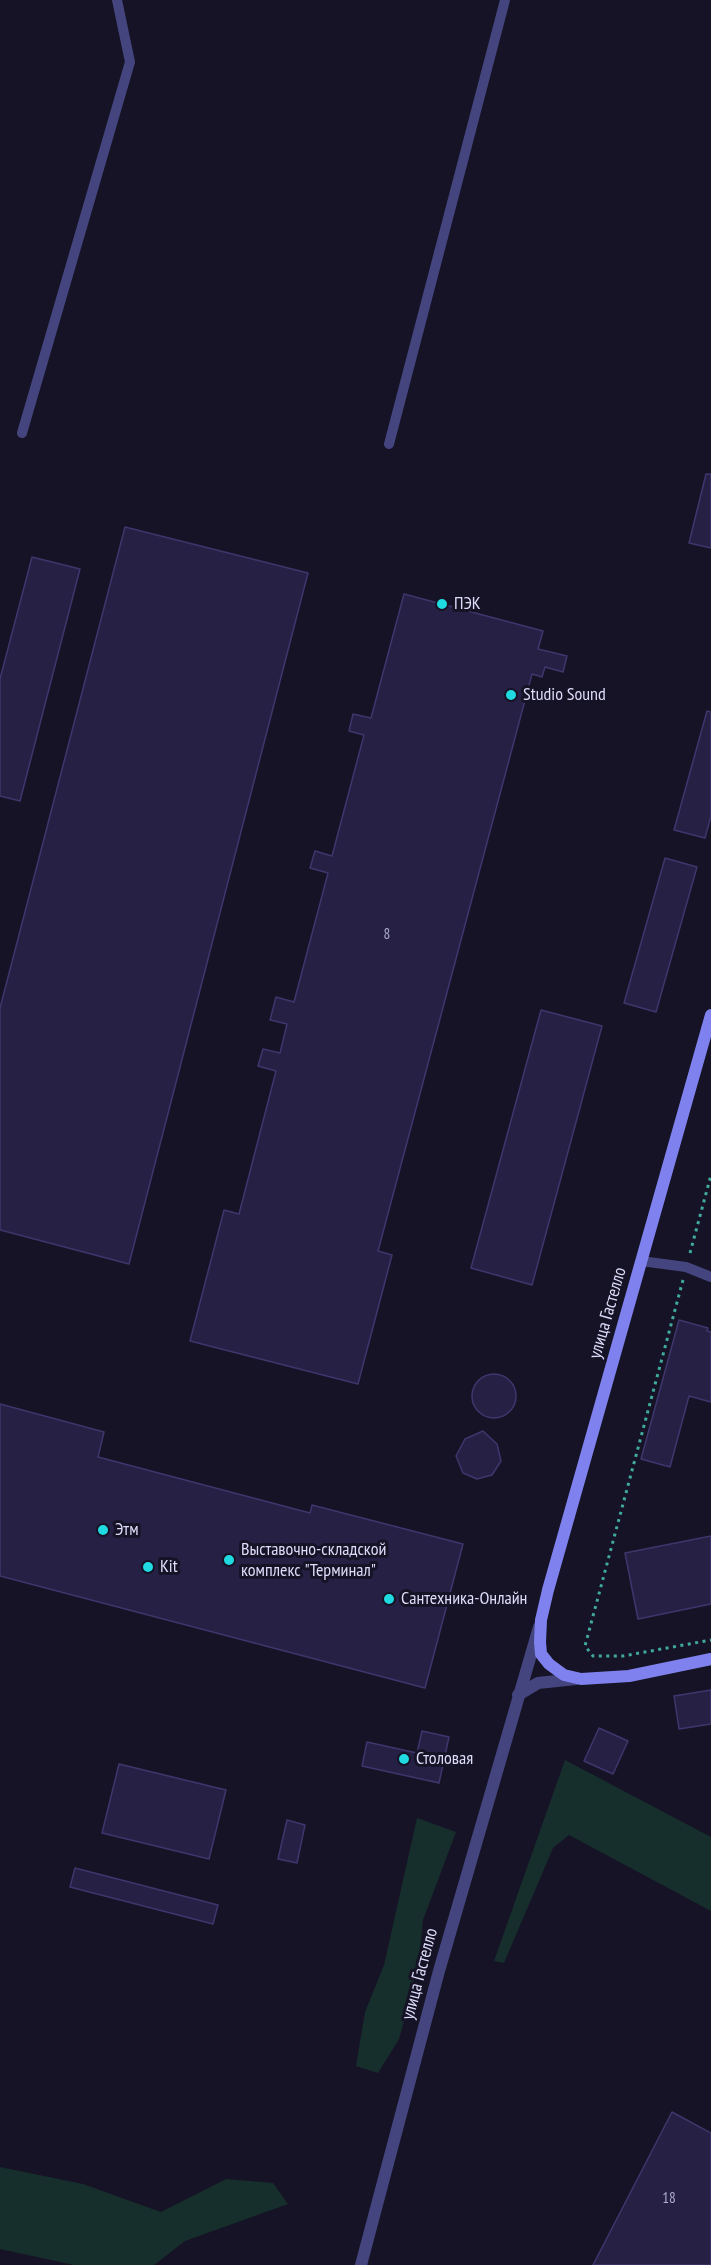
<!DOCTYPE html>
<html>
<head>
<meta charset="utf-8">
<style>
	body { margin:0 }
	canvas { display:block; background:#151325 }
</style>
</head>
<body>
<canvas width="711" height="2265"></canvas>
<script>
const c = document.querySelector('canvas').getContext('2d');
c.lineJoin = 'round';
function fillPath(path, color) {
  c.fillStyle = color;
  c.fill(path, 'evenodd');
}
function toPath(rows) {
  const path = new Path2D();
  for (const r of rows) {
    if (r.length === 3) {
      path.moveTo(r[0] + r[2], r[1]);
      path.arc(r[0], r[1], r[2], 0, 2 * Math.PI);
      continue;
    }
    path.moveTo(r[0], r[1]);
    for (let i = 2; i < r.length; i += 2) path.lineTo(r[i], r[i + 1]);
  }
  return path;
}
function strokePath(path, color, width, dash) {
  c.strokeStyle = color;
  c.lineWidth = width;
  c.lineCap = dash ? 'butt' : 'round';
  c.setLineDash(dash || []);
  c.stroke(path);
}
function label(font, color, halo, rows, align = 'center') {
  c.font = font + ' "PT Sans Narrow",sans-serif';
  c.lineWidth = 6;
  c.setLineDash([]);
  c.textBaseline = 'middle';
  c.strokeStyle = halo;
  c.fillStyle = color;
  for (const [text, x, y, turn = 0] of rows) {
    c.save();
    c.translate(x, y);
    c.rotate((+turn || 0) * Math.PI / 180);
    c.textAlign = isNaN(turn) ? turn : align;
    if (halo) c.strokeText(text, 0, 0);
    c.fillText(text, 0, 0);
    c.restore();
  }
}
fillPath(toPath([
	[565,1760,711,1837,711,1911,569,1835,553,1848,504,1963,494,1961],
	[417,1818,456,1832,423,1920,418,1971,399,2039,378,2073,356,2066,365,2012,384,1965],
	[0,2167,83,2184,161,2212,226,2179,273,2183,288,2204,185,2241,154,2265,74,2265,0,2249]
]), '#162e2c');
const building = toPath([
	[706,474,711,474,711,548,689,543,706,474],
	[125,527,308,573,129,1264,0,1230,0,1008,125,527],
	[32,557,80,569,20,801,0,796,0,679,32,557],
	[404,594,543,631,538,649,567,656,563,672,545,667,542,677,532,674,378,1251,392,1255,358,1384,190,1341,224,1210,239,1214,276,1071,258,1066,263,1049,280,1053,287,1024,270,1020,276,997,294,1002,328,873,310,868,315,851,332,856,364,735,349,731,353,714,371,718,404,594],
	[707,711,711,712,711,816,705,838,674,830,707,711],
	[665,858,697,867,656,1012,624,1003,665,858],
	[541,1010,602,1026,532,1285,471,1268,541,1010],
	[679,1320,708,1328,707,1331,711,1332,711,1402,689,1396,670,1467,641,1459,679,1320],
	[494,1396,22],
	[0,1404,104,1432,98,1457,310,1513,312,1505,463,1544,425,1688,0,1576,0,1404],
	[483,1431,497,1444,501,1461,492,1475,477,1479,463,1473,456,1456,465,1439,483,1431],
	[711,1536,711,1604,638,1619,625,1553,711,1536],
	[711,1690,711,1724,679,1729,674,1696,711,1690],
	[599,1728,628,1741,613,1774,584,1761,599,1728],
	[422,1731,449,1737,439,1783,362,1766,367,1742,417,1753,422,1731],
	[119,1764,226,1790,209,1859,102,1833,119,1764],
	[287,1820,305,1825,297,1863,278,1859,287,1820],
	[75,1868,218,1905,213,1924,70,1887,75,1868],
	[672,2112,711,2133,711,2265,593,2265,672,2112]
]);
fillPath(building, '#262144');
strokePath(building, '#3e366d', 1.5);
strokePath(toPath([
	[690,1253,711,1175],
	[683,1280,585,1646,593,1656,623,1656,711,1640]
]), '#40aa9d', 3, [3, 4.5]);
strokePath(toPath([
	[22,433,130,62,117,0],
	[389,444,505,0],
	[641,1261,686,1267,711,1277]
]), '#44457e', 10);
strokePath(toPath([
	[518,1695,538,1683,576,1679],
	[361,2265,439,1971,539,1627]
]), '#44457e', 12);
strokePath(toPath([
	[711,1015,548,1590,541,1620,540,1642,541,1654,549,1664,564,1675,581,1679,629,1676,711,1659]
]), '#7f82ee', 12);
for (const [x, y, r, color] of [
	[442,604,6,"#20dae2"],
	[511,695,6,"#20dae2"],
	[103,1530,6,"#20dae2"],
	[229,1560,6,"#20dae2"],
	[148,1567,6,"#20dae2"],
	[389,1599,6,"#20dae2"],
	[404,1759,6,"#20dae2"]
]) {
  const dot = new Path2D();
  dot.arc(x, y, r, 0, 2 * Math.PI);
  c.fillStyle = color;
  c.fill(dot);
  strokePath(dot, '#151325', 2);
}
label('15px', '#afadcc', null, [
	["8",387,935],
	["18",669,2199]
]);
label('18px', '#dddcfa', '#151325', [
	["ПЭК",454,604],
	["Studio Sound",523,695],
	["Этм",115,1530],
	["Выставочно-складской",241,1550],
	["комплекс \"Терминал\"",241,1571],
	["Kit",160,1567],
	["Сантехника-Онлайн",401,1599],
	["Столовая",416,1759]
], 'left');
label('18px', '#dddcfa', '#151325', [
	["улица Гастелло",608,1313,-74],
	["улица Гастелло",420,1974,-75]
]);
</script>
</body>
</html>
